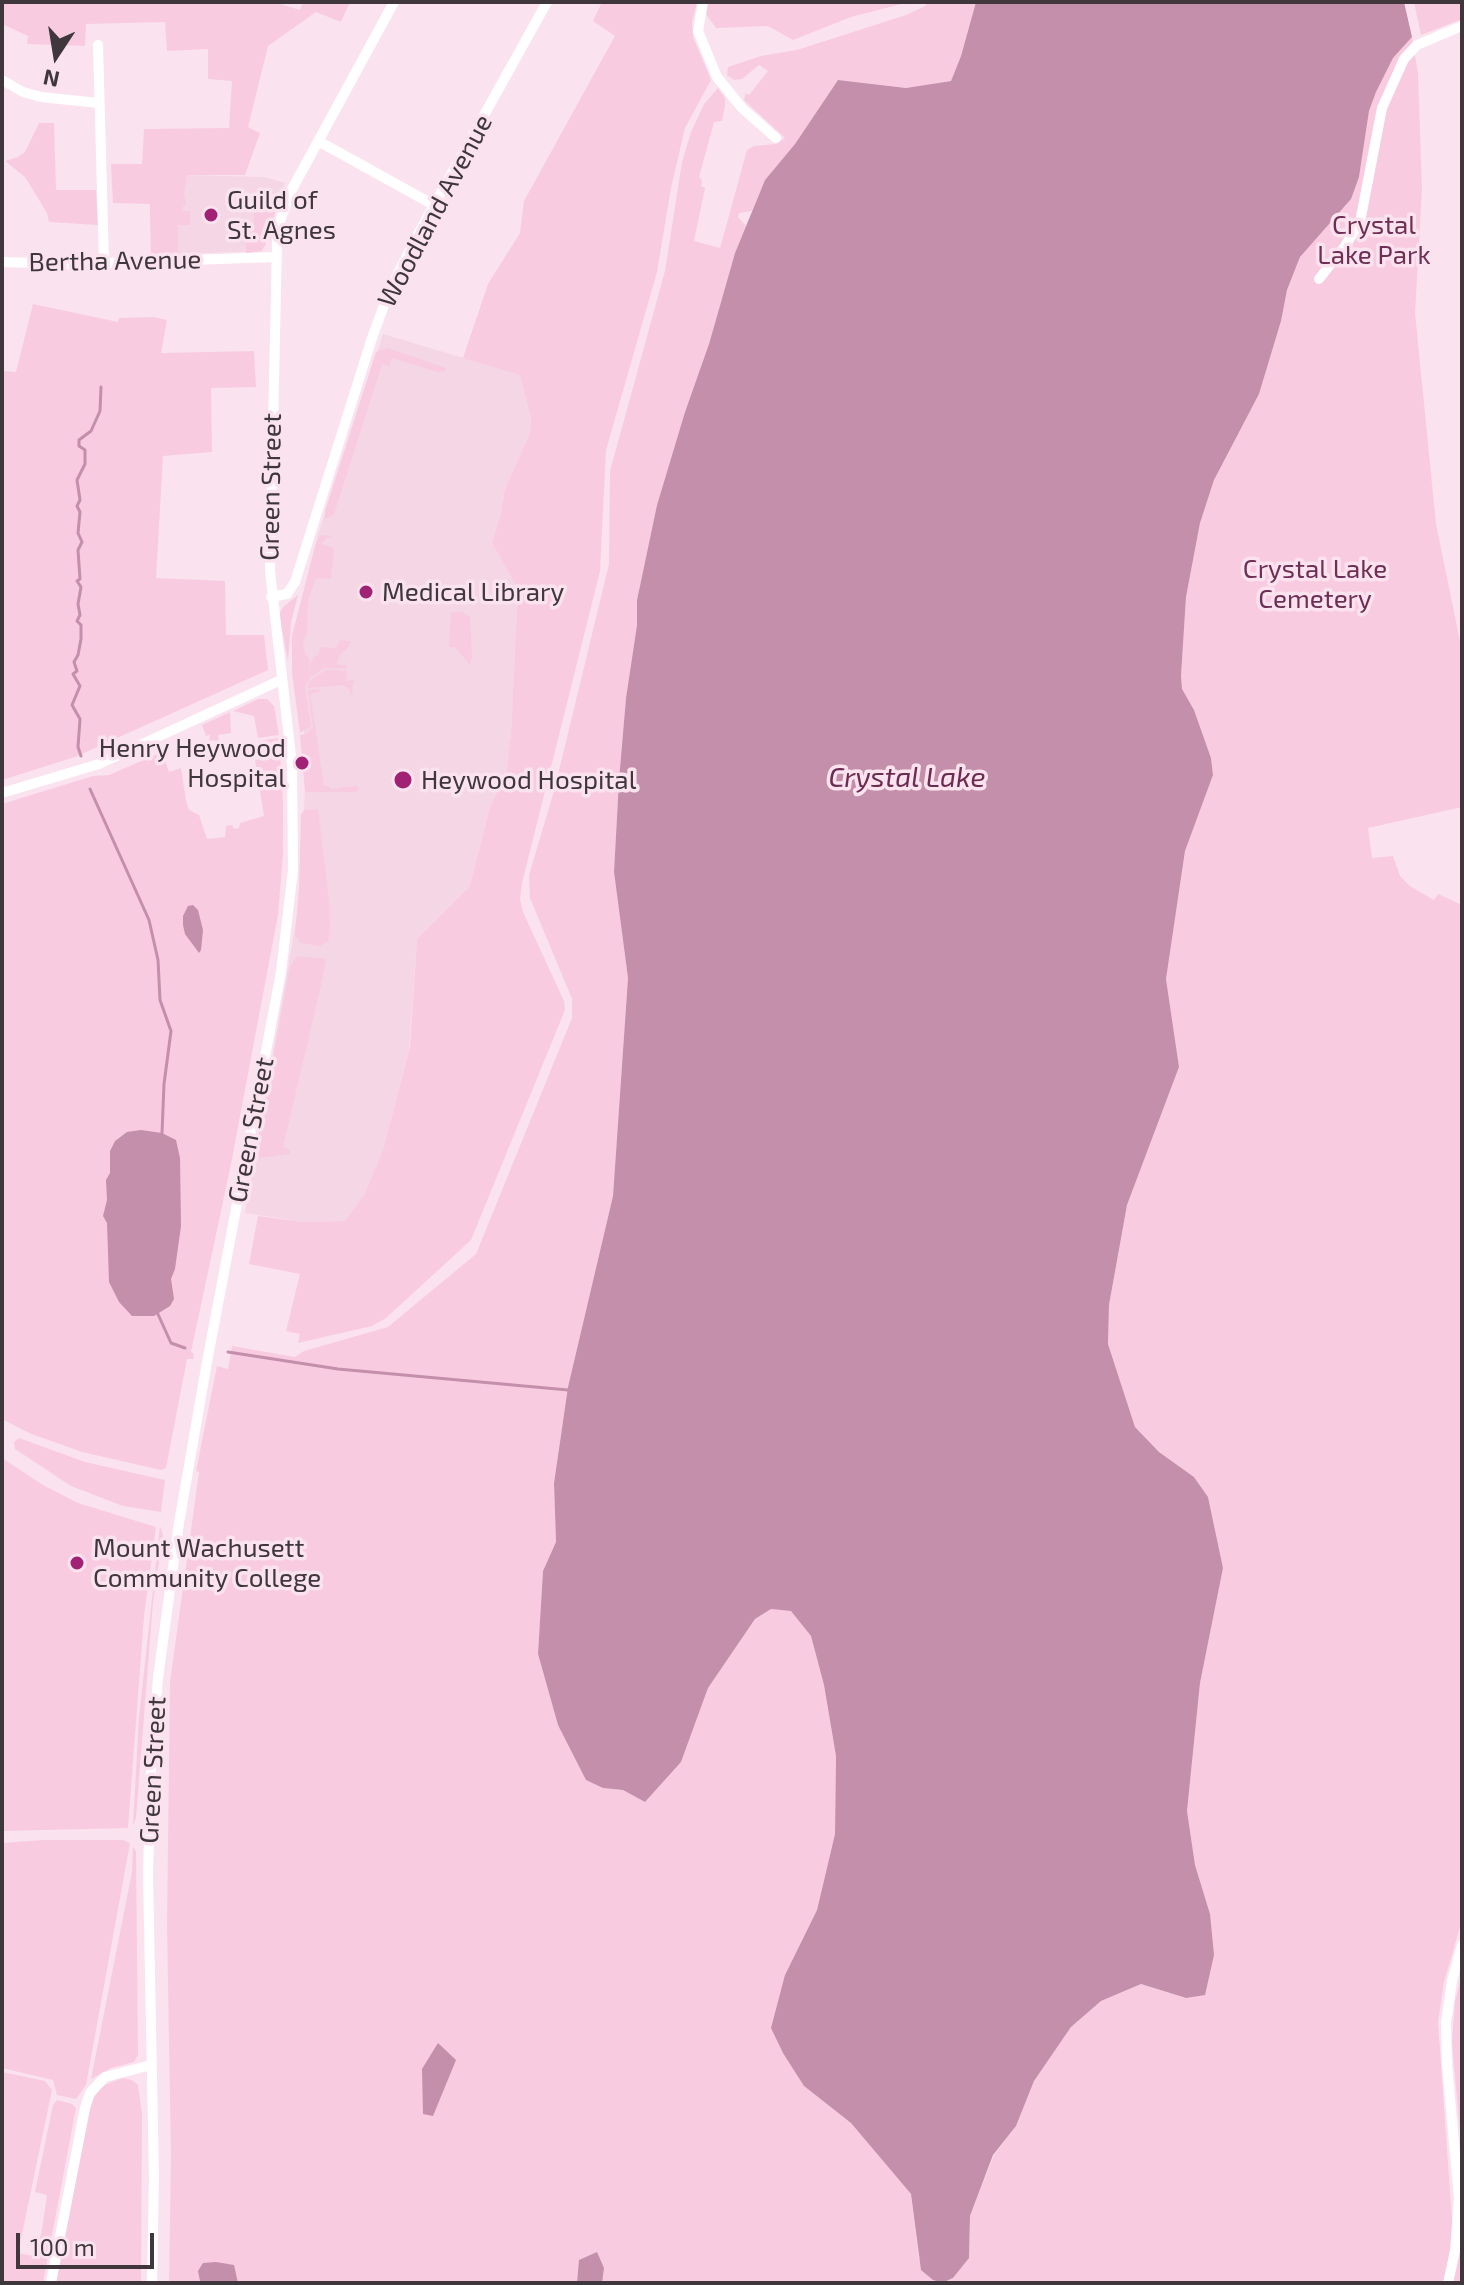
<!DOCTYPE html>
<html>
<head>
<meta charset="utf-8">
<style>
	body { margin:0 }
	#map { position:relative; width:1464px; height:2285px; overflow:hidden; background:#fae3ee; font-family:"Exo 2",sans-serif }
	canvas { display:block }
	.frame { position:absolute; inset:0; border:4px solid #3f373b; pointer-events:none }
	.north { position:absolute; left:16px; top:16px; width:80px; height:80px; -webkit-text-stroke:6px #fae3ee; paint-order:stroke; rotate:192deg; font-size:22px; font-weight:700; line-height:32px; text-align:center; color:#3f373b }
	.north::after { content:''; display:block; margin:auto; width:28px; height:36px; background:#3f373b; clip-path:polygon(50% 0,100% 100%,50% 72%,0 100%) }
	.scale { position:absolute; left:16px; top:2233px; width:138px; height:36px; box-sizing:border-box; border:4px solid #3f373b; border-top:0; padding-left:10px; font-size:24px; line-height:28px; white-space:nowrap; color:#3f373b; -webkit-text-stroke:6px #fae3ee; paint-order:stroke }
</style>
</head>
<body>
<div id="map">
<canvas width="1464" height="2285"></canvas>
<div class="frame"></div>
<div class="north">N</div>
<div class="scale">100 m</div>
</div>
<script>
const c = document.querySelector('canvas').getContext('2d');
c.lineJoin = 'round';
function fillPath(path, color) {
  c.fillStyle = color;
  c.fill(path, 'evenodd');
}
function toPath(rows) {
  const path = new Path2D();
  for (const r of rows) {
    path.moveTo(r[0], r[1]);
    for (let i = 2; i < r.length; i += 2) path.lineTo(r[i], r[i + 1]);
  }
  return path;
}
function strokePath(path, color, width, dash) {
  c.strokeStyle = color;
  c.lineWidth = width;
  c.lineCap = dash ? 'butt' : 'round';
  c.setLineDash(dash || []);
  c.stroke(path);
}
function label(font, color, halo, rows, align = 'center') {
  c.font = font + ' "Exo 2",sans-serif';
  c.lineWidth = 7;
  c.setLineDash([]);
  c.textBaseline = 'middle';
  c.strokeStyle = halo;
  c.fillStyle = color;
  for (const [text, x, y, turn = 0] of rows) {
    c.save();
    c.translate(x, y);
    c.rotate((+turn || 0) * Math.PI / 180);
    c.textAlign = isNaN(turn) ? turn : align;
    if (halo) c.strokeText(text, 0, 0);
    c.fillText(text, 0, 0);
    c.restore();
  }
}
fillPath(toPath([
	[186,175,264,177,285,183,268,228,265,246,261,251,151,255,149,176],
	[383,334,521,375,531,418,530,433,505,489,501,513,492,543,518,589,511,733,507,769,490,807,470,886,417,939,409,1050,383,1150,364,1195,345,1221,303,1222,245,1213,297,916,305,791,304,732,294,635,314,561,316,541]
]), '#f4d6e5');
fillPath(toPath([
	[2,2,274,2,300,10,303,2,350,2,341,22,316,12,268,46,248,127,260,133,245,175,187,175,184,193,186,205,183,206,183,211,190,211,190,225,178,225,178,252,186,254,151,255,150,204,113,203,111,164,142,164,144,129,229,128,232,81,208,79,208,49,167,51,165,22,86,24,85,46,27,44,28,36,2,24],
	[602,2,697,2,692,22,693,37,711,80,685,128,671,188,657,272,606,450,600,571,522,883,520,899,523,912,564,1001,565,1010,471,1240,386,1318,372,1326,298,1343,300,1334,286,1331,300,1274,249,1264,258,1216,303,1222,345,1221,364,1195,383,1150,410,1047,417,939,470,886,490,807,507,769,511,733,518,589,492,543,501,513,505,489,530,433,531,418,520,375,463,358,488,284,520,233,524,201,615,36,593,21],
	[708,2,909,2,851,17,793,40,768,26,716,28,706,14],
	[927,2,976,2,961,56,951,81,906,88,838,80,795,144,765,180,752,211,739,213,738,217,746,226,735,253,709,344,685,412,657,505,637,600,637,625,626,698,619,780,614,872,628,978,613,1196,568,1387,554,1483,556,1542,543,1571,538,1654,558,1725,603,1788,623,1790,645,1802,681,1762,708,1688,755,1619,771,1609,792,1611,811,1636,824,1685,836,1756,835,1834,817,1910,785,1975,804,2086,851,2123,911,2194,919,2259,933,2280,942,2283,169,2283,171,2157,167,1924,170,1682,199,1472,196,1471,217,1366,228,1369,232,1346,295,1357,304,1351,388,1327,476,1254,572,1018,572,999,530,898,529,875,554,791,609,564,610,471,665,271,682,162,691,132,704,104,718,88,725,98,725,106,722,121,714,122,699,177,702,180,701,186,705,188,694,241,720,248,747,150,754,146,776,144,785,138,744,100,746,93,749,95,768,71,759,65,742,79,734,80,727,75,728,67,761,56,797,50,906,15,925,6],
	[1414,2,1462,2,1462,19,1421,35],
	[1412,37,1418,74,1422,189,1415,313,1436,524,1462,651,1462,807,1368,828,1372,858,1393,856,1400,876,1410,886,1434,900,1438,894,1462,905,1462,1920,1444,1982,1438,2022,1452,2219,1462,2233,1462,2283,943,2283,953,2278,969,2258,970,2216,994,2155,1016,2126,1034,2081,1071,2027,1101,2001,1141,1984,1185,1998,1210,1914,1195,1865,1187,1811,1200,1683,1223,1568,1208,1497,1194,1477,1159,1452,1135,1427,1108,1344,1109,1305,1127,1205,1179,1067,1166,979,1185,851,1213,775,1211,758,1194,710,1182,689,1181,676,1186,597,1200,523,1214,480,1259,394,1281,321,1287,290,1300,257,1359,177,1369,111,1376,92,1393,58],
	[39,123,54,123,56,190,96,190,98,225,49,222,47,213,25,177,5,161,18,157,25,152],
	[262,196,280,196,265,246,261,251,246,253,246,241,254,241,254,209,257,208,257,203,262,203],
	[33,304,118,322,119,318,153,317,167,320,161,353,254,351,256,387,211,388,212,452,163,456,156,578,225,581,226,635,264,635,268,670,75,757,2,780,2,371,16,372],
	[387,348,446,368,445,371,438,372,392,358,389,366,382,364,334,514,325,519,325,511,376,352],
	[325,535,337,538,327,537,321,544,334,548,331,579,316,578,308,601,307,633,303,641,305,654,309,659,310,678,305,686,311,726,300,733,292,673,292,636,315,546,320,536],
	[298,595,291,622,288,661,279,615,283,607],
	[451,612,462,612,470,617,472,657,470,665,455,647,449,647],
	[340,640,351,641,347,649,340,654,337,662,338,665,346,665,346,669,324,668,311,677,310,665,314,657,319,654,320,647,336,648],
	[326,670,347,671,346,681,356,680,353,682,352,696,348,688,342,685,307,688,310,681],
	[319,689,320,692,310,694,324,786,329,786,330,789,356,786,359,787,357,792,305,792,300,735,306,734,313,727,308,690],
	[258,699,267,699,274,706,279,735,258,738,254,716,233,711],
	[230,712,231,733,218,735,219,742,216,743,214,740,209,741,210,735,206,736,202,725],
	[279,738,283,802,283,854,278,915,231,1164,191,1352,194,1354,193,1359,187,1359,166,1468,161,1470,82,1452,29,1433,2,1419,2,804,93,776,109,775,162,752,169,772,181,768,186,801,189,810,199,815,207,839,225,837,226,826,232,825,234,829,239,828,240,823,264,816,255,760,260,759,258,741],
	[318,809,329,901,330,929,328,941,320,946,300,943,295,934,299,890,301,814,305,810],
	[297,956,326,959,321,985,283,1147,290,1150,289,1154,260,1158,255,1154,256,1149,290,967],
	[19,1438,85,1462,165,1480,161,1512,123,1506,71,1486,15,1449,14,1442],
	[2,1458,43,1485,78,1503,156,1527,144,1616,128,1828,2,1831],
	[160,1526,163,1535,153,1602,136,1818,133,1825,139,1717],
	[43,1840,123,1840,130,1843,86,2085,76,2099,57,2095,53,2080,2,2068,2,1843],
	[133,1846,136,1852,138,2055,134,2062,111,2068,91,2079,132,1872],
	[1462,1974,1462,2154,1452,2043,1455,2002],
	[2,2072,45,2081,52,2090,18,2253,34,2256,38,2236,41,2236,47,2195,35,2192,53,2105,57,2100,72,2104,76,2108,43,2283,2,2283],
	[123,2078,132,2080,138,2085,142,2114,141,2283,55,2283,92,2100,102,2086]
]), '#f8cbe1');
fillPath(toPath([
	[976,2,1404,2,1412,37,1393,58,1376,92,1369,111,1359,177,1351,199,1300,257,1287,290,1281,321,1259,394,1214,480,1200,523,1186,597,1181,676,1182,689,1194,710,1211,758,1213,775,1185,851,1166,979,1179,1067,1127,1205,1109,1305,1108,1344,1135,1427,1159,1452,1194,1477,1208,1497,1223,1568,1200,1683,1187,1811,1195,1865,1210,1914,1214,1955,1205,1995,1186,1998,1141,1984,1101,2001,1071,2027,1034,2081,1016,2126,993,2155,970,2216,969,2258,953,2278,942,2283,933,2280,921,2270,911,2194,851,2123,804,2086,783,2053,771,2028,785,1975,817,1910,835,1834,836,1756,824,1685,811,1636,791,1611,771,1609,755,1619,708,1688,681,1762,645,1802,623,1790,603,1788,586,1780,558,1725,538,1654,543,1571,556,1542,554,1483,568,1387,613,1196,628,978,614,872,619,780,626,698,637,625,637,600,657,505,685,412,709,344,735,253,765,180,795,144,838,80,906,88,951,81,961,56],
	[193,905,198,910,203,930,201,950,199,953,185,934,183,925,183,916,188,906],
	[141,1130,162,1133,176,1140,180,1158,181,1226,175,1269,171,1279,174,1299,170,1306,154,1316,132,1316,119,1302,109,1282,107,1223,103,1216,107,1200,106,1180,110,1173,110,1151,115,1141,127,1132],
	[438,2043,456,2060,433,2116,423,2114,422,2069],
	[597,2252,604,2268,602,2283,577,2283,579,2260],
	[216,2262,234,2265,238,2283,200,2281,198,2271,203,2263]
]), '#c38faa');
strokePath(toPath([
	[81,756,78,747,80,719,72,705,80,686,73,674,77,671,74,662,78,655,81,639,81,625,77,621,80,615,78,604,81,587,77,581,80,579,78,550,82,542,78,533,80,512,77,506,80,500,77,480,85,464,85,450,79,446,79,440,91,431,100,411,101,387],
	[90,789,149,920,158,960,160,1000,171,1031,164,1084,162,1133],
	[157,1312,171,1343,185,1348],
	[228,1352,338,1369,568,1390]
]), '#c38faa', 3);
strokePath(toPath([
	[703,2,698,31,717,77,742,108,776,138],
	[98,45,104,263],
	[2,80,23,92,41,97,99,103],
	[318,141,434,205],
	[2,262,76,264,276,257],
	[1319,279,1345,246,1360,222,1382,108,1404,59,1417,45,1462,26],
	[271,597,287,594,295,582,372,338,390,289,418,234,547,2],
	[2,793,99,764,281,680],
	[51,2283,85,2108,90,2093,105,2077,151,2065],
	[152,2283,154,2178,148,1873,151,1769,158,1678,179,1523,207,1362,281,972,293,870,292,765,270,571,277,242,280,221,291,191,394,2],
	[1448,2283,1455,2251,1459,2198,1447,2065,1446,2023,1452,1981,1462,1945]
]), '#fff', 10);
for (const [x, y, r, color] of [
	[211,215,8,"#a12274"],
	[366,592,8,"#a12274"],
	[302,763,8,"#a12274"],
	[403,780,10,"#a12274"],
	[77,1563,8,"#a12274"]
]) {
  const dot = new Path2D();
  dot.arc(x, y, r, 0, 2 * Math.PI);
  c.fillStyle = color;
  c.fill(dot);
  strokePath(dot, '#fae3ee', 3);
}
label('26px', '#3f373b', '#fae3ee', [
	["Guild of",227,200],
	["St. Agnes",227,230],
	["Medical Library",382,592],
	["Henry Heywood",286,748,"right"],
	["Hospital",286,778,"right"],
	["Heywood Hospital",421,780],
	["Mount Wachusett",93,1548],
	["Community College",93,1578]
], 'left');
label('26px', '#3f373b', '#fae3ee', [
	["Woodland Avenue",435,211,-62],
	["Bertha Avenue",115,261,-1],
	["Green Street",271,487,-89],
	["Green Street",251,1130,-79],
	["Green Street",153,1770,-87]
]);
label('26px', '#6f2f54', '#fae3ee', [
	["Crystal",1374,225],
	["Lake Park",1374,255],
	["Crystal Lake",1315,569],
	["Cemetery",1315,599]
]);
label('italic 28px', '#6c2c52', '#fae3ee', [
	["Crystal Lake",907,778]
]);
</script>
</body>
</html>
